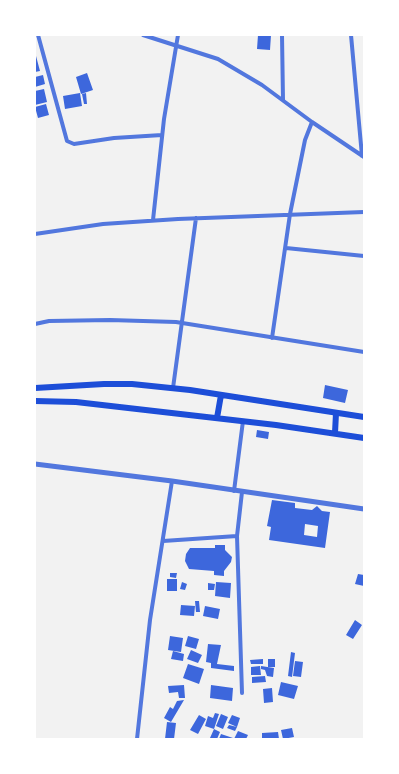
<!DOCTYPE html>
<html>
<head>
<meta charset="utf-8">
<style>
	body { margin:0 }
	#map { position:relative; width:399px; height:774px; overflow:hidden; background:#f2f2f2; font-family:Cabin,sans-serif }
	canvas { display:block }
	.frame { position:absolute; inset:0; border:36px solid #fff; pointer-events:none }
</style>
</head>
<body>
<div id="map">
<canvas width="399" height="774"></canvas>
<div class="frame"></div>
</div>
<script>
const c = document.querySelector('canvas').getContext('2d');
c.lineJoin = 'round';
function fillPath(path, color) {
  c.fillStyle = color;
  c.fill(path, 'evenodd');
}
function toPath(rows) {
  const path = new Path2D();
  for (const r of rows) {
    path.moveTo(r[0], r[1]);
    for (let i = 2; i < r.length; i += 2) path.lineTo(r[i], r[i + 1]);
  }
  return path;
}
function strokePath(path, color, width, dash) {
  c.strokeStyle = color;
  c.lineWidth = width;
  c.lineCap = dash ? 'butt' : 'round';
  c.setLineDash(dash || []);
  c.stroke(path);
}
fillPath(toPath([
	[258,35,271,35,270,50,257,49],
	[35,56,36,56,40,71,35,72],
	[87,73,93,90,81,94,76,77],
	[43,75,45,84,35,87,35,77],
	[44,89,47,102,35,105,35,91],
	[80,93,82,106,65,109,63,96],
	[86,93,87,104,84,104,82,94],
	[46,104,49,115,38,118,35,107],
	[325,385,348,390,345,403,323,398],
	[257,430,269,432,268,439,256,437],
	[272,500,295,503,295,508,312,510,317,506,322,511,330,512,325,548,269,540,271,527,267,526],
	[305,524,318,526,317,537,304,535],
	[215,545,225,545,225,550,232,557,231,562,224,571,224,576,214,575,214,571,189,569,185,561,186,554,190,548,215,548],
	[170,573,177,573,176,578,170,577],
	[358,574,364,575,364,586,355,584],
	[167,579,177,579,177,591,167,591],
	[182,582,187,584,185,590,180,589],
	[216,582,231,583,230,598,215,596],
	[208,583,215,584,214,590,208,590],
	[195,601,199,601,200,612,196,612],
	[181,605,195,606,194,616,180,615],
	[205,606,220,609,218,619,203,616],
	[355,620,362,625,353,639,346,635],
	[170,636,183,638,181,652,168,650],
	[188,636,199,639,196,649,185,646],
	[208,644,221,645,217,664,234,666,234,671,211,668,211,663,206,662],
	[191,650,202,655,198,663,187,659],
	[173,651,184,654,183,661,171,659],
	[291,652,295,653,292,677,288,676],
	[263,659,263,664,251,664,250,660],
	[268,659,275,659,275,667,268,667],
	[295,661,303,662,301,677,293,676],
	[188,664,204,669,199,684,183,678],
	[260,666,261,675,251,675,251,667],
	[261,666,274,668,273,677,267,676,265,670,261,669],
	[265,676,266,682,252,683,252,677],
	[281,682,298,686,294,699,278,695],
	[184,685,185,698,179,698,178,692,169,693,168,686],
	[211,685,233,688,232,701,210,698],
	[272,688,273,702,264,703,263,689],
	[184,700,171,722,164,718,170,707,173,709,177,701],
	[215,713,219,714,214,729,205,726,208,716,213,718],
	[221,714,228,717,223,729,216,726],
	[199,715,206,719,198,734,190,730],
	[232,715,240,718,237,727,228,723],
	[167,722,176,723,174,739,165,739],
	[229,725,237,727,235,731,227,728],
	[292,728,294,737,283,739,281,730],
	[214,729,220,732,217,739,210,738],
	[238,731,248,735,246,739,234,739],
	[278,732,279,739,262,739,262,733],
	[221,734,233,738,232,739,219,739]
]), '#3d67dc');
strokePath(toPath([
	[38,35,67,141,74,144,114,138,162,135],
	[143,35,218,59,262,85,312,122,364,157],
	[282,35,283,100],
	[351,35,362,156],
	[153,220,164,119,178,35],
	[35,234,103,224,178,219,364,212],
	[286,248,364,256],
	[35,324,49,321,110,320,176,322,364,352],
	[272,338,290,214,305,140,312,122],
	[173,388,196,218],
	[234,491,243,421],
	[242,492,237,536,242,693],
	[163,541,237,536],
	[137,739,150,620,172,481]
]), '#5277de', 4);
strokePath(toPath([
	[35,464,172,481,364,509]
]), '#5277de', 5);
strokePath(toPath([
	[35,388,104,384,132,384,190,390,364,417],
	[35,401,76,402,276,425,364,438],
	[217,418,221,395],
	[335,433,336,413]
]), '#1d4ed8', 6);
</script>
</body>
</html>
